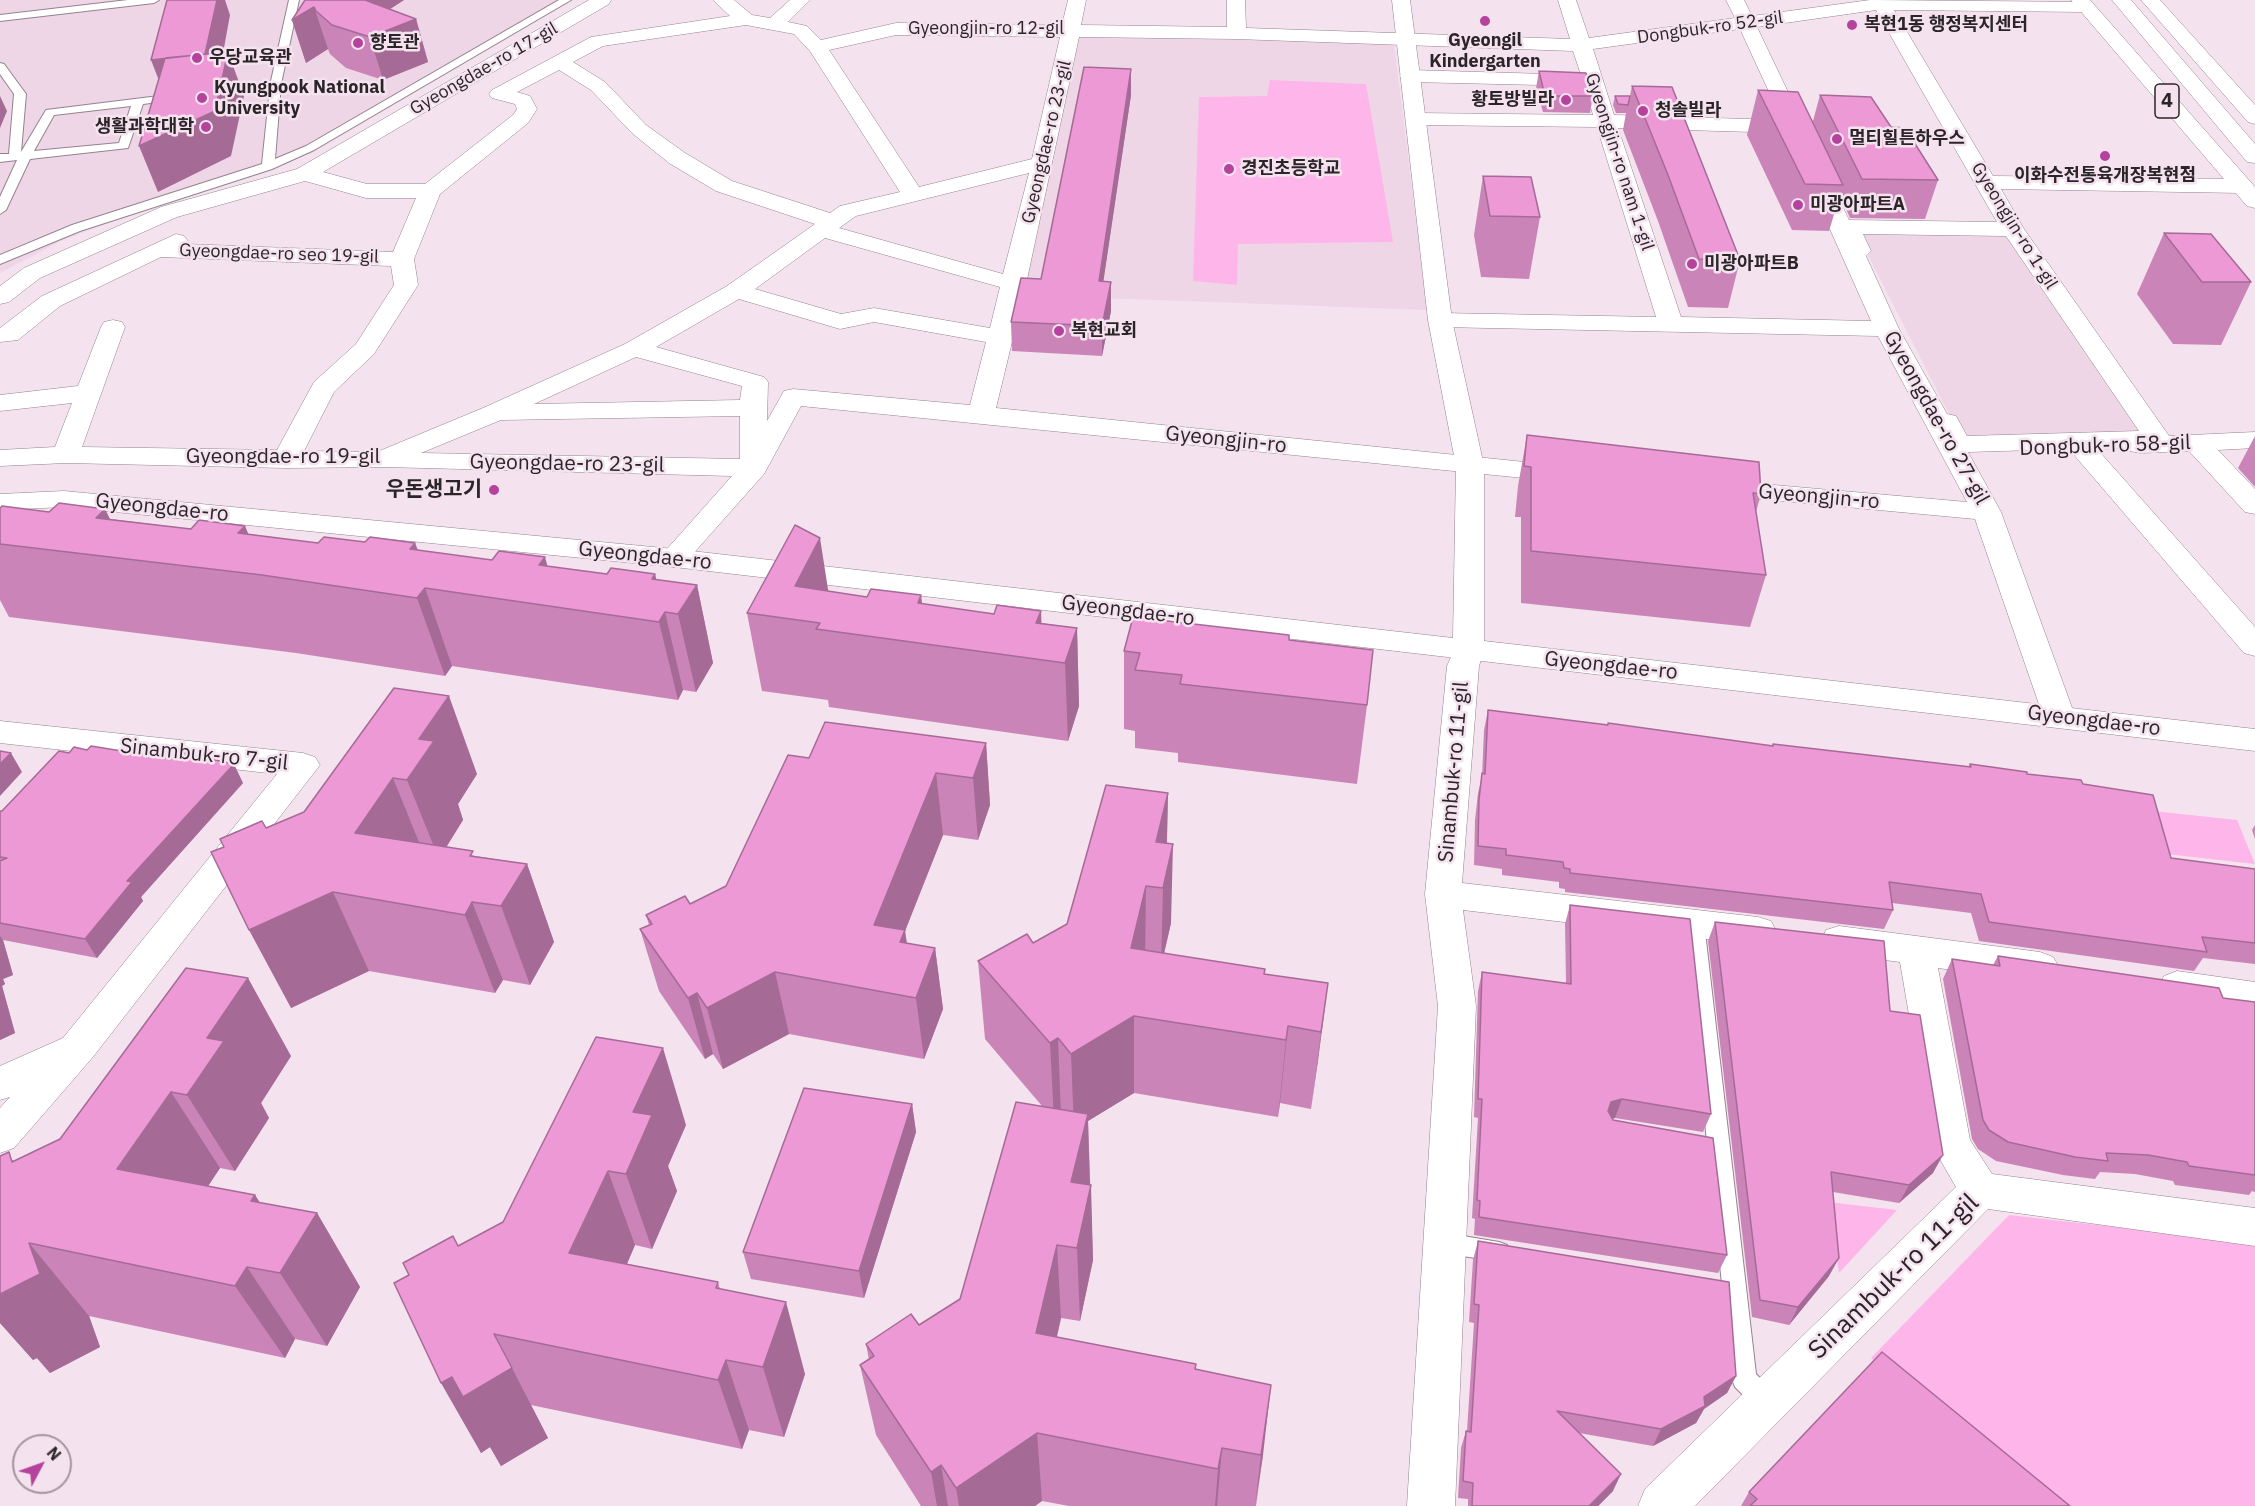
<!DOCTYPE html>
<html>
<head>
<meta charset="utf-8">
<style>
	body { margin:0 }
	#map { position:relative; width:2255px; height:1506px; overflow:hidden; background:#f4e2ee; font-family:"IBM Plex Sans",sans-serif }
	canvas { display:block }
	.north { position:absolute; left:12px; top:1434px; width:60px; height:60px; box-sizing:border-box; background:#f4e2ee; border:2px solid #a4969f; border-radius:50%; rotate:49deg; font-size:16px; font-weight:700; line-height:24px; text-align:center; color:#2b2529 }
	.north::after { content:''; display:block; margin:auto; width:21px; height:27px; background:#b5439d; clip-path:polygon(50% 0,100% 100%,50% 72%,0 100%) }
</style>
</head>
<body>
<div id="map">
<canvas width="2255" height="1506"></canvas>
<div class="north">N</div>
</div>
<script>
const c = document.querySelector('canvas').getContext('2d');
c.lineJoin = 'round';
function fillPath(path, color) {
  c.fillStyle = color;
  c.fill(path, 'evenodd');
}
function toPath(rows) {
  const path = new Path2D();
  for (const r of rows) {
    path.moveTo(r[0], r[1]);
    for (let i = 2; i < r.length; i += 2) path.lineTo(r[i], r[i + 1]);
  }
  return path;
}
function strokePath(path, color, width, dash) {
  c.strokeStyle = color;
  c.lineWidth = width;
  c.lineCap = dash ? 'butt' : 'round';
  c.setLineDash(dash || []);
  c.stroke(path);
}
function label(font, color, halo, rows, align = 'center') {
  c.font = font + ' "IBM Plex Sans","Noto Sans KR",sans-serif';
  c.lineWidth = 5;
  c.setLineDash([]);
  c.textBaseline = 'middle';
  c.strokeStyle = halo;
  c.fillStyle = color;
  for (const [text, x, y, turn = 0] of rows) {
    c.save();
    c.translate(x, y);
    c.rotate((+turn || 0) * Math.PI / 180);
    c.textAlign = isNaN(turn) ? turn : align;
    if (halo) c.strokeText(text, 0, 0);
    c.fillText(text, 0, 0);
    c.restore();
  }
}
fillPath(toPath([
	[0,0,573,0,312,153,115,220,61,241,0,273],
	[1074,36,1394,43,1427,310,1022,295],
	[1854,228,2006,230,2151,441,1966,447]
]), '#efd6e7');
fillPath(toPath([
	[1270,80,1366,84,1393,242,1238,244,1237,285,1193,281,1199,97,1267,96],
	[2153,811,2237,820,2255,864,2167,854],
	[1828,1202,1897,1210,1839,1273],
	[2009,1215,2255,1243,2255,1506,2048,1506,1871,1358]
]), '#feb5ea');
const lane = toPath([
	[128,0,159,0,154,3,0,21,0,15,128,0],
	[289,0,299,0,281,84,275,159,306,146,559,0,571,0,314,150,272,169,80,231,0,264,0,255,72,225,262,164,270,88,217,95,211,92,217,89,271,81,289,0],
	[0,63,4,64,26,94,21,152,46,110,175,94,181,97,175,100,143,104,128,148,30,159,6,210,0,214,0,197,17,160,0,162,0,154,9,154,14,94,0,74,0,63],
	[131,106,119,143,34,151,54,115,131,106],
	[1694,915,1701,918,1704,923,1756,1374,1776,1394,1779,1402,1776,1410,1767,1414,1758,1410,1735,1387,1732,1379,1684,923,1687,918,1694,915],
	[1445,1233,1499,1242,1507,1245,1511,1252,1507,1259,1499,1262,1445,1253,1437,1250,1433,1243,1437,1236,1445,1233]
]);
const street = toPath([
	[589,0,611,0,609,4,323,172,367,184,425,184,513,115,517,109,515,104,492,98,489,94,492,90,591,37,730,16,713,0,734,0,752,15,770,18,790,0,810,0,788,22,807,26,821,40,896,23,1062,25,1068,0,1086,0,1081,25,1227,27,1227,0,1245,0,1246,28,1570,39,1558,0,1576,0,1589,38,1735,18,1726,0,1744,0,1752,16,1870,0,2092,2,2094,6,2092,10,2085,12,1894,10,1993,176,2242,179,2250,181,2253,186,2250,191,2242,193,2001,189,2024,229,2169,436,2255,432,2255,448,2218,450,2255,489,2255,514,2245,512,2189,451,2140,453,2130,451,2128,448,2097,449,2255,627,2255,656,2244,653,2069,449,1968,452,2001,512,2075,716,2070,724,2059,727,2048,724,2043,716,1975,519,1707,494,1703,488,1707,482,1717,480,1967,502,1878,336,1440,327,1431,325,1428,320,1431,315,1440,313,1656,317,1597,127,1416,125,1409,123,1406,119,1409,115,1416,113,1593,115,1585,86,1410,82,1403,80,1400,76,1403,72,1410,70,1581,75,1573,51,1236,39,1079,37,1026,284,996,408,1564,466,1574,468,1578,474,1574,480,1564,482,801,406,764,474,684,564,674,567,664,564,659,558,732,476,384,467,286,468,66,463,0,466,0,450,55,447,72,403,0,411,0,395,78,386,101,327,104,322,113,320,122,322,125,327,82,447,277,450,314,382,356,344,394,285,391,266,161,257,60,306,18,340,0,342,0,328,42,296,176,234,184,236,188,241,185,244,393,252,416,198,366,198,305,181,177,217,40,278,9,302,0,304,0,286,24,268,161,207,297,169,589,0],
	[1876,10,1974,182,1997,222,1849,220,1757,27,1876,10],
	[746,25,794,34,810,51,900,192,840,206,830,213,732,181,685,153,646,125,605,82,573,62,603,46,746,25],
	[1740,29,1782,120,1614,115,1593,49,1740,29],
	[896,35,1060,37,1032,159,919,187,829,50,896,35],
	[559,70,591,90,632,133,669,163,716,191,815,224,727,286,625,344,483,408,377,452,304,451,334,392,374,354,418,285,414,259,440,194,528,123,537,109,530,96,517,92,559,70],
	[1618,128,1787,133,1871,321,1681,317,1618,128],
	[1029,173,1003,274,839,228,856,216,1029,173],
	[1863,234,2006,236,2139,431,1967,436,1956,416,1947,414,1899,329,1866,256,1871,251,1863,234],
	[825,238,1000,287,990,328,874,308,841,314,755,289,825,238],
	[739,299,840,329,874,322,986,342,970,405,793,389,784,391,767,421,768,382,764,377,656,347,739,299],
	[636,357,742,386,740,400,534,404,636,357],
	[740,416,740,459,421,453,501,420,740,416],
	[2141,0,2160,0,2255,105,2255,124,2248,122,2141,0],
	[1468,640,1479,643,1484,650,1479,666,1462,883,1758,917,1771,921,1776,931,1771,941,1758,945,1463,910,1476,1006,1455,1506,1407,1506,1438,1006,1425,894,1447,666,1457,643,1468,640],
	[0,721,303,753,315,757,320,765,93,1057,14,1148,0,1153,0,1108,10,1097,0,1100,0,1066,63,1038,277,774,0,743,0,721],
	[1839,926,2040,952,2053,957,2059,967,2053,977,2040,982,1938,968,1970,1140,1992,1174,2255,1208,2255,1246,1988,1209,1695,1506,1638,1506,1645,1489,1956,1187,1931,1144,1900,962,1839,954,1826,950,1821,940,1826,930,1839,926],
	[2177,971,2255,982,2255,1012,2177,1001,2164,996,2158,986,2164,976,2177,971]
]);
const secondary = toPath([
	[1392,0,1410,0,1452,320,1484,466,1484,641,2255,729,2255,751,674,567,64,507,0,510,0,494,64,491,674,549,1453,638,1456,466,1428,320,1392,0]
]);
const primary = toPath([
	[2071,0,2090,0,2255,187,2255,208,2247,206,2071,0],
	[2112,0,2131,0,2255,144,2255,163,2247,162,2112,0]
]);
strokePath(lane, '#93838e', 2);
strokePath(street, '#93838e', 1);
strokePath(secondary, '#93838e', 1);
strokePath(primary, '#93838e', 1);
fillPath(lane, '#fff');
fillPath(street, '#fff');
fillPath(secondary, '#fff');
fillPath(primary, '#fff');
fillPath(toPath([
	[305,0,404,0,390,9,416,19,428,62,383,80,346,68,330,54,328,49,306,63,292,20],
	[1131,69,1131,95,1103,282,1111,282,1111,311,1102,356,1012,351,1011,322,1041,279],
	[1539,71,1593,96,1590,113,1543,112,1536,88],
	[1632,86,1740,260,1728,308,1688,307,1658,221,1623,130,1626,113,1616,113,1613,105,1615,96,1630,96],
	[1758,90,1813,121,1820,95,1891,127,1938,180,1925,219,1850,218,1840,195,1829,231,1792,230,1747,135],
	[1483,176,1540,217,1529,279,1481,277,1474,235],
	[2164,233,2251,282,2221,345,2173,344,2137,294],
	[1527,435,1761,494,1756,512,1766,575,1750,627,1521,603,1521,517,1515,517,1518,486],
	[2255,436,2255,487,2238,468],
	[0,508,111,519,191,529,249,534,318,543,365,542,415,543,418,550,492,560,607,574,655,574,656,580,697,585,713,663,696,692,683,690,678,700,452,666,445,676,296,653,9,617,0,600],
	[828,591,867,597,921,595,922,604,1041,623,1077,628,1079,706,1068,741,829,707,828,700,762,691,747,613],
	[1289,640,1367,705,1357,784,1178,762,1178,753,1135,748,1135,731,1124,729,1124,651],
	[394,688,477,774,458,804,463,820,446,847,475,856,527,864,554,942,530,985,503,980,495,993,369,971,291,1008,304,812],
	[1488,710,1772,746,1773,744,1968,767,1970,764,2083,784,2171,858,2255,869,2255,964,2203,958,2194,971,1979,941,1971,913,1892,903,1893,910,1884,929,1565,892,1565,889,1559,888,1559,882,1502,875,1502,869,1474,865,1475,820,1478,793,1482,777,1484,730],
	[986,743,990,805,978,840,943,835,905,931,907,943,935,948,943,1009,924,1059,789,1034,723,1069,713,1054,705,1059,659,991,640,929,649,925,646,915,690,904,726,886,809,758],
	[243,783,141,897,143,901,97,958,3,940,13,975,3,979,5,984,2,986,15,1033,0,1040,0,811],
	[1168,793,1167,844,1171,923,1164,953,1264,974,1328,983,1311,1109,1280,1103,1278,1117,1134,1093,1088,1121,1093,1260,1080,1321,1061,1318,1057,1337,1196,1364,1196,1369,1263,1455,1256,1506,1069,1506,1042,1501,1035,1506,921,1506,876,1435,860,1365,869,1360,866,1344,919,1325,960,1299,1042,1106,985,1039,978,961,1033,943,1067,924],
	[2255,825,2255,839,2252,830],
	[1570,905,1711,1114,1703,1132,1615,1118,1612,1119,1727,1255,1718,1273,1474,1235,1475,1219,1472,1218,1478,1118,1474,1117,1478,991,1482,972,1566,983,1565,924],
	[1715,922,1890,1011,1933,1173,1899,1203,1833,1192,1829,1276,1789,1325,1752,1317,1708,941],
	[1998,956,2223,998,2255,1002,2255,1192,2252,1191,2249,1195,2175,1185,2173,1181,2135,1174,2100,1172,2095,1179,2063,1175,1996,1161,1978,1149,1972,1139,1943,979,1952,959,1993,965],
	[186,968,291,1056,261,1103,269,1118,235,1171,220,1168,208,1186,255,1195,260,1203,317,1213,360,1287,327,1346,295,1339,285,1358,89,1316,100,1347,50,1373,37,1358,33,1360,0,1323,0,1156,15,1161,60,1139],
	[912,1104,916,1132,864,1298,751,1279,743,1252],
	[686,1125,668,1166,677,1191,652,1249,635,1245,627,1264,718,1282,720,1289,805,1374,784,1437,749,1430,742,1449,531,1405,548,1438,501,1466,490,1447,481,1453,409,1275,458,1246],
	[1478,1241,1736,1376,1727,1393,1704,1409,1696,1423,1653,1446,1579,1433,1613,1491,1598,1506,1468,1506,1468,1499,1458,1498,1461,1448,1466,1431,1467,1431,1474,1323,1469,1322,1473,1260],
	[1749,1492,2070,1506,1741,1506]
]), '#cb84b8');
fillPath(toPath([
	[217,0,225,0,230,15,217,86,163,91,151,60],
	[343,0,404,0,353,33],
	[314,7,328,49,306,63,292,20],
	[416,19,428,62,383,80,370,37],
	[228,52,244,96,231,156,158,192,139,146],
	[1131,69,1131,95,1099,311,1099,281],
	[0,96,7,111,0,128],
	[1111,282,1111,311,1102,356,1102,326],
	[105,509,130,559,96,518],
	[245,526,266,576,238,533],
	[820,538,832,615,820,623,795,586],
	[415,543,431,589,425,588,452,666,445,676,417,598,410,549],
	[545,557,559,607,539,565],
	[655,574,664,614,665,612,683,690,678,700,659,622,652,579],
	[697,585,713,663,696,692,678,614],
	[921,595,926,644,918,603],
	[1041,611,1043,660,1036,623],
	[1077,628,1079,706,1068,741,1065,663],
	[449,696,477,774,458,804,463,820,439,859,407,780,419,739],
	[986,743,990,805,978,840,973,778],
	[11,753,22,772,0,796,0,764],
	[234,764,243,783,141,897,143,901,97,958,85,939,127,881],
	[936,773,943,835,905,931,913,991,874,925],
	[393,778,425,857,355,833],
	[1168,793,1166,872,1156,842],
	[1173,844,1171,923,1161,967,1163,888],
	[527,864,554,942,530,985,501,906],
	[1146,886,1145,965,1134,1016,1134,1093,1088,1121,1090,1190,1071,1182,1074,1130,1071,1054,1131,948],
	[333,892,369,971,291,1008,249,930],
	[472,902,503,980,495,993,465,915],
	[0,936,3,940,13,975,3,979,5,984,2,986,15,1033,0,1040],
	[935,948,943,1009,924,1059,916,998],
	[775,972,789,1034,723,1069,707,1008],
	[248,978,291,1056,261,1103,269,1118,235,1171,187,1095,207,1038],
	[1328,983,1318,1061,1311,1109,1321,1032],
	[697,993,713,1054,705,1059,688,998],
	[1288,1026,1280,1103,1278,1117,1286,1040],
	[1058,1038,1061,1115,1054,1120,1050,1043],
	[663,1048,686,1125,668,1166,677,1191,652,1249,626,1174,633,1112],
	[171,1092,220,1168,170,1244,117,1169],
	[1622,1099,1615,1118,1605,1121,1611,1102],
	[912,1104,916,1132,864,1298,859,1271],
	[1943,1155,1933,1173,1899,1203,1909,1185],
	[608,1171,635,1245,600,1326,569,1253],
	[1091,1185,1093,1260,1080,1321,1077,1248],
	[255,1195,292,1254,317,1213,360,1287,327,1346,280,1273,251,1201],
	[29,1243,89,1316,100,1347,50,1373,37,1358,33,1360,0,1323,0,1294],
	[1057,1245,1061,1318,1041,1404,1036,1333],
	[1839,1258,1829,1276,1789,1325,1798,1307],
	[247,1267,295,1339,285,1358,235,1286],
	[786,1302,805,1374,784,1437,763,1367],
	[726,1360,749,1430,742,1449,718,1380],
	[512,1368,548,1438,501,1466,490,1447,481,1453,441,1383,452,1377],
	[1736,1376,1727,1393,1704,1409,1696,1423,1653,1446,1661,1429,1704,1397],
	[1271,1385,1263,1455,1255,1506,1261,1455],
	[1037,1433,1042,1501,1035,1506,959,1506,956,1488],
	[1222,1448,1217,1506,1215,1506,1218,1469],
	[941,1465,948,1506,937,1506,931,1472],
	[1621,1474,1613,1491,1598,1506,1589,1506]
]), '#a56b96');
const building = toPath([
	[167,0,217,0,205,54,151,60,167,0],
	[305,0,365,0,416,19,370,37,332,25,316,11,314,7,292,20,305,0],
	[228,52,215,111,139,146,165,58,228,52],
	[1084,67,1131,69,1099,281,1111,282,1102,326,1011,322,1021,278,1041,279,1084,67],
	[1539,71,1586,73,1593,96,1545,96,1539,71],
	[1632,86,1672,87,1740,260,1699,259,1668,175,1632,86],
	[1758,90,1798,92,1843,185,1805,184,1758,90],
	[1820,95,1871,97,1891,127,1905,128,1938,180,1862,179,1820,95],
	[1615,96,1630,96,1628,105,1618,104,1615,96],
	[1483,176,1531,177,1540,217,1490,216,1483,176],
	[2164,233,2211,234,2251,282,2202,282,2164,233],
	[1527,435,1759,462,1761,494,1753,493,1766,575,1531,551,1531,467,1524,466,1527,435],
	[59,503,105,509,96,518,191,529,199,520,245,526,238,533,318,543,324,537,365,542,370,537,415,543,410,549,492,560,499,551,545,557,539,565,607,574,611,568,655,574,652,579,697,585,678,614,665,612,659,622,425,588,417,598,262,575,0,544,0,508,2,506,49,512,59,503],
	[795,525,820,538,795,586,867,597,871,589,921,595,918,603,994,614,997,605,1041,611,1036,623,1077,628,1065,663,816,629,820,623,747,613,795,525],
	[1133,617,1289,635,1289,640,1373,650,1367,705,1180,684,1182,675,1135,670,1140,653,1124,651,1133,617],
	[394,688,449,696,419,739,434,741,407,780,393,778,355,833,473,851,470,856,527,864,501,906,472,902,465,915,333,892,249,930,211,852,224,847,220,839,262,821,266,828,304,812,394,688],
	[1488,710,1608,725,1608,723,1773,746,1773,744,1971,767,1970,764,2027,772,2027,774,2081,780,2083,784,2153,795,2171,858,2255,869,2255,943,2202,937,2207,952,1989,922,1981,894,1889,882,1893,910,1570,873,1570,869,1564,868,1563,862,1506,855,1506,849,1478,846,1479,800,1482,773,1485,774,1488,710],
	[825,722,986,743,973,778,936,773,874,925,905,930,900,942,935,948,916,998,775,972,707,1008,697,993,688,998,640,929,652,924,646,915,685,896,690,904,726,886,788,755,809,758,825,722],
	[91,746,177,760,184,753,234,764,127,881,132,882,85,939,0,923,0,861,7,858,0,857,0,811,2,811,59,751,69,753,74,747,87,750,91,746],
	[0,751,11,753,0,764,0,751],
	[1106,785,1168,793,1156,842,1173,844,1163,888,1146,886,1131,948,1265,969,1264,974,1328,983,1321,1032,1288,1026,1286,1040,1134,1016,1071,1054,1058,1038,1050,1043,978,961,1027,934,1033,943,1067,924,1106,785],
	[1570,905,1690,919,1711,1114,1622,1099,1611,1102,1608,1111,1613,1120,1713,1138,1727,1255,1479,1217,1480,1201,1477,1200,1482,1099,1478,1099,1482,972,1571,984,1570,905],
	[1715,922,1884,941,1890,1011,1920,1015,1943,1155,1909,1185,1831,1172,1839,1258,1798,1307,1760,1300,1715,922],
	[1998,956,2219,988,2223,998,2255,1002,2255,1175,2189,1166,2187,1162,2148,1155,2106,1153,2108,1161,2075,1157,2008,1142,1989,1130,1983,1120,1952,959,2000,966,1998,956],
	[186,968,248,978,207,1038,224,1041,187,1095,171,1092,117,1169,255,1195,251,1201,317,1213,280,1273,247,1267,235,1286,29,1243,40,1274,0,1294,0,1156,9,1152,12,1162,60,1139,186,968],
	[596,1037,663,1048,633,1112,652,1115,626,1174,608,1171,569,1253,718,1282,716,1288,786,1302,763,1367,726,1360,718,1380,494,1334,512,1368,463,1397,452,1377,441,1383,394,1283,409,1275,403,1263,453,1236,458,1246,503,1222,596,1037],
	[804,1088,912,1104,859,1271,743,1252,804,1088],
	[1016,1102,1088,1114,1071,1182,1091,1185,1077,1248,1057,1245,1036,1333,1196,1364,1195,1369,1271,1385,1261,1455,1222,1448,1218,1469,1037,1433,956,1488,941,1465,931,1472,860,1365,874,1356,866,1344,911,1314,919,1325,960,1299,1016,1102],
	[1478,1241,1729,1282,1736,1376,1704,1397,1705,1406,1661,1429,1557,1411,1621,1474,1589,1506,1472,1506,1473,1483,1463,1481,1466,1431,1471,1432,1479,1305,1474,1304,1478,1241],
	[1882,1352,2070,1506,1750,1506,1757,1499,1749,1492,1882,1352]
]);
fillPath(building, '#ec99d6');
strokePath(building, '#a56b96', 1.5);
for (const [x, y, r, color] of [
	[1485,21,6,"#b5439d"],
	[1852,25,6,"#b5439d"],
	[358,43,6,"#b5439d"],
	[197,58,6,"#b5439d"],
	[202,98,6,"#b5439d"],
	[1566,100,6,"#b5439d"],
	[1643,111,6,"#b5439d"],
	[206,127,6,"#b5439d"],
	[1837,139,6,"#b5439d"],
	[2105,156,6,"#b5439d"],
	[1229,169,6,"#b5439d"],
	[1798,205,6,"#b5439d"],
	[1692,264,6,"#b5439d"],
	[1059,331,6,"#b5439d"],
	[494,490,6,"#b5439d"]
]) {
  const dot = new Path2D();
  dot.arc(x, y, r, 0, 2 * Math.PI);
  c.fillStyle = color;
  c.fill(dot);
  strokePath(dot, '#f4e2ee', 2);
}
label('bold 18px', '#2b2529', '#f4e2ee', [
	["복현1동 행정복지센터",1864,25],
	["Gyeongil",1485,41,"center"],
	["Kindergarten",1485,62,"center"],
	["향토관",370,43],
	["우당교육관",209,58],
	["Kyungpook National",214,88],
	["University",214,109],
	["황토방빌라",1554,100,"right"],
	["청솔빌라",1655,111],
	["생활과학대학",194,127,"right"],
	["멀티힐튼하우스",1849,139],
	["경진초등학교",1241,169],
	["이화수전통육개장복현점",2105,176,"center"],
	["미광아파트A",1810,205],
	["미광아파트B",1704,264],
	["복현교회",1071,331]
], 'left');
label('18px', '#2b2529', '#f4e2ee', [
	["Dongbuk-ro 52-gil",1710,28,-8],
	["Gyeongjin-ro 12-gil",986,29],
	["Gyeongdae-ro 17-gil",484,69,-30],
	["Gyeongdae-ro 23-gil",1047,142,-77],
	["Gyeongjin-ro nam 1-gil",1619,162,72],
	["Gyeongjin-ro 1-gil",2014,226,58],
	["Gyeongdae-ro seo 19-gil",279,254,2]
]);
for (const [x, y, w] of [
	[2167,101,24]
]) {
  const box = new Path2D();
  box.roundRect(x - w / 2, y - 17, w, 34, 4.5);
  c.fillStyle = '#f4e2ee';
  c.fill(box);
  strokePath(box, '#2b2529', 1.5);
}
label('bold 20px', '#2b2529', null, [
	["4",2167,101]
]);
label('21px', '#2b2529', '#f4e2ee', [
	["Gyeongdae-ro 27-gil",1936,418,61],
	["Gyeongjin-ro",1226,440,6],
	["Dongbuk-ro 58-gil",2105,446,-2],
	["Gyeongdae-ro 19-gil",283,457],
	["Gyeongdae-ro 23-gil",567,464,1],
	["Gyeongjin-ro",1819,497,5],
	["Gyeongdae-ro",162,508,6],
	["Gyeongdae-ro",645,556,6],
	["Gyeongdae-ro",1128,611,7],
	["Gyeongdae-ro",1611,666,6],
	["Gyeongdae-ro",2094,721,7],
	["Sinambuk-ro 7-gil",204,755,6],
	["Sinambuk-ro 11-gil",1454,772,-85]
]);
label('bold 21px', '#2b2529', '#f4e2ee', [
	["우돈생고기",482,490]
], 'right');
label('26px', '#2b2529', '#f4e2ee', [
	["Sinambuk-ro 11-gil",1894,1277,-44]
]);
</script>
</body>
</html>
